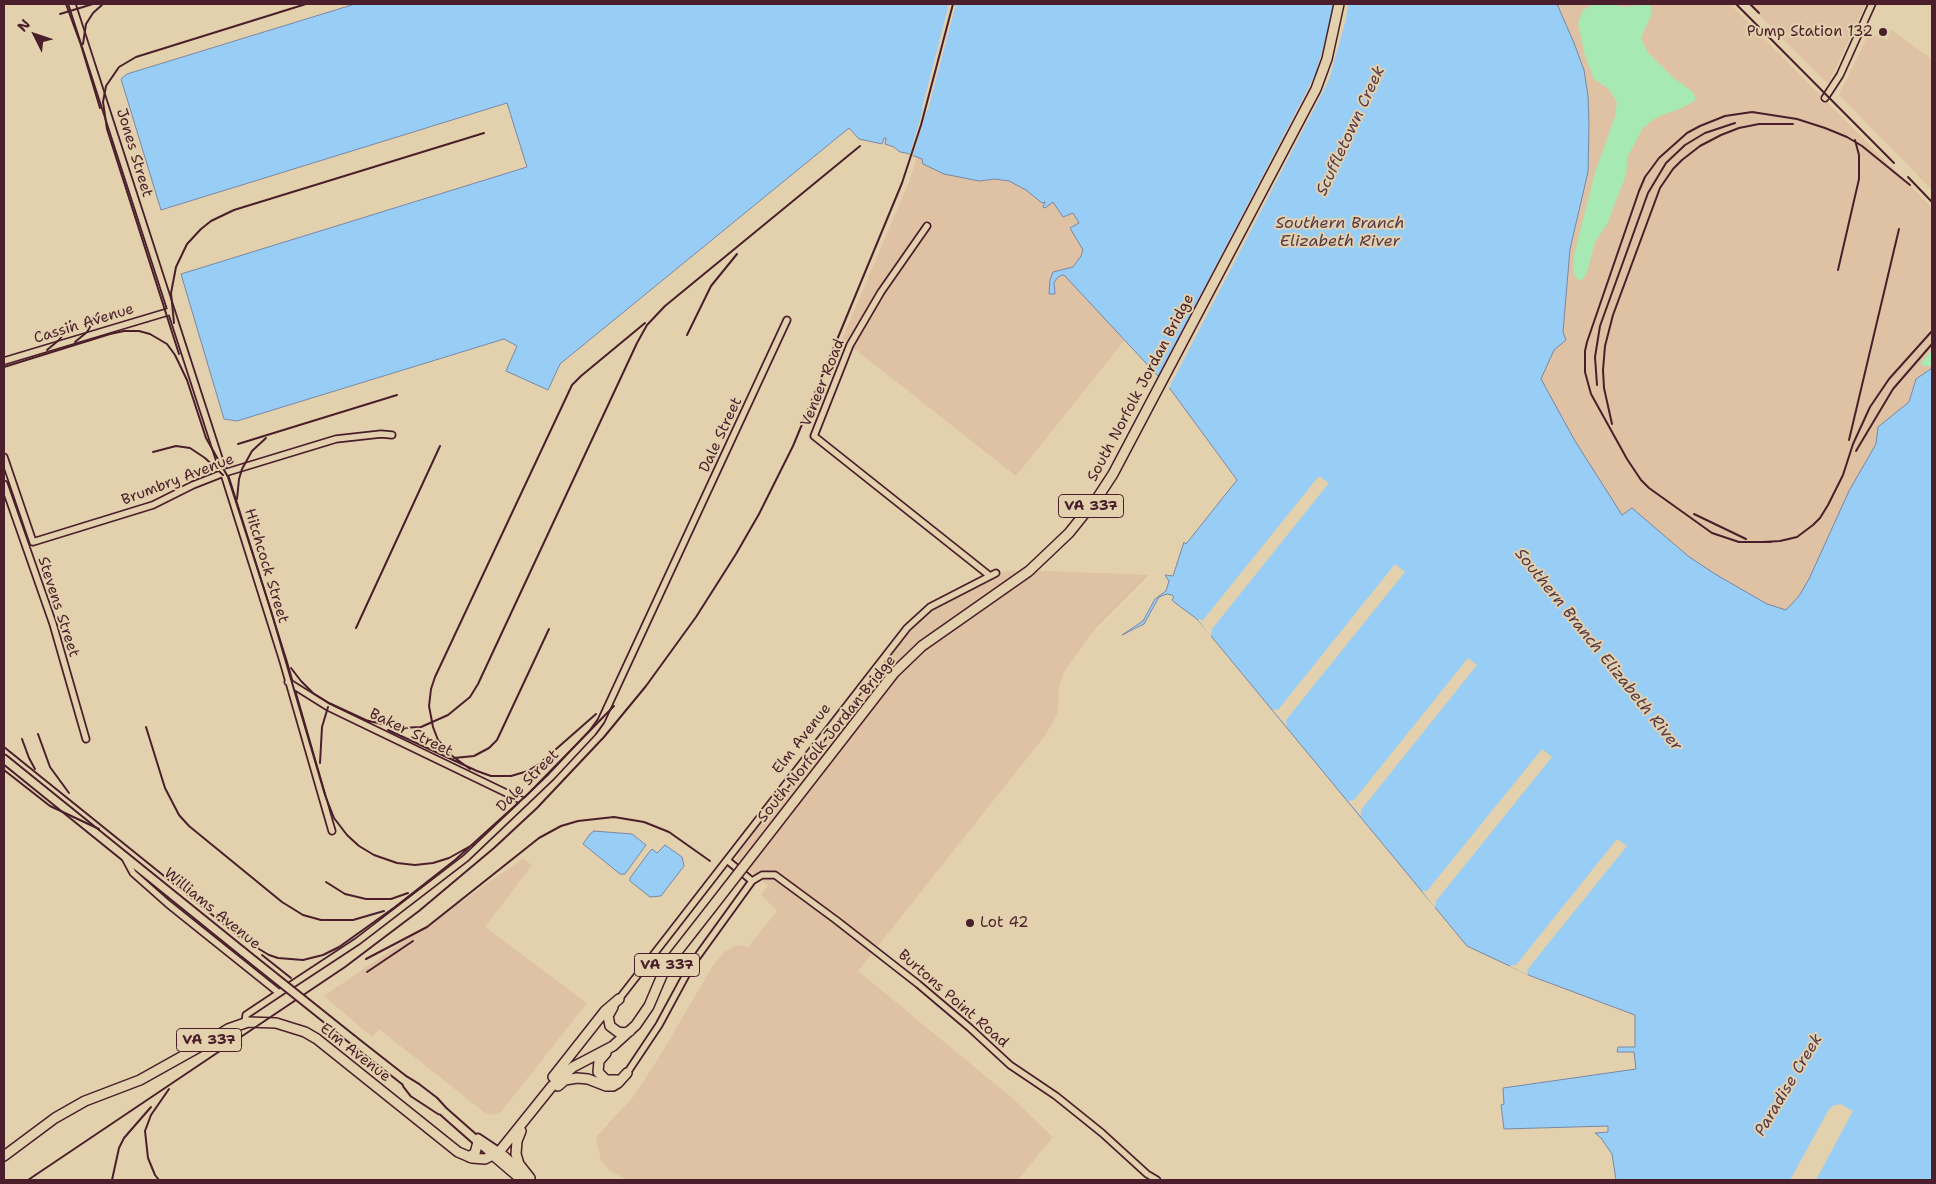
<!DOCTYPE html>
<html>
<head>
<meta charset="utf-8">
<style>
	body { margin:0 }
	#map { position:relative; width:1936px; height:1184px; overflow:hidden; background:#e3d1ae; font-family:"Shantell Sans",sans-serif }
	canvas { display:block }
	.frame { position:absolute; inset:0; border:5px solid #4a1f2b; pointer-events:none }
	.north { position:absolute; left:10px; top:10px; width:50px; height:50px; -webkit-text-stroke:4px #e3d1ae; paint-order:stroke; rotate:311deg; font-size:14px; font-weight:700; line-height:20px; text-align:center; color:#4a1f2b }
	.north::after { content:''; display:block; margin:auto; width:18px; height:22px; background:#4a1f2b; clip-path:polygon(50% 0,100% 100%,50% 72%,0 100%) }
</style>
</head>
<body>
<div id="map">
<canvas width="1936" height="1184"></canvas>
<div class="frame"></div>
<div class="north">N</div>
</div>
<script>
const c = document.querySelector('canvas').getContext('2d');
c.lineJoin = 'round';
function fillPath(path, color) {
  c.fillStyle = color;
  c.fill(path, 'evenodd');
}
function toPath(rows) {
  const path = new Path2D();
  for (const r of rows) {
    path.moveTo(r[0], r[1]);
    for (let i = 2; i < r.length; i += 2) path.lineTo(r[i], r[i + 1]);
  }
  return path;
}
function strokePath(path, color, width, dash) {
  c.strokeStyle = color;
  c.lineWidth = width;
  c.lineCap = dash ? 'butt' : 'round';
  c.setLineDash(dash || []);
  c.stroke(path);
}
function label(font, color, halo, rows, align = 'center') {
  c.font = font + ' "Shantell Sans",sans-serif';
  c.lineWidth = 4;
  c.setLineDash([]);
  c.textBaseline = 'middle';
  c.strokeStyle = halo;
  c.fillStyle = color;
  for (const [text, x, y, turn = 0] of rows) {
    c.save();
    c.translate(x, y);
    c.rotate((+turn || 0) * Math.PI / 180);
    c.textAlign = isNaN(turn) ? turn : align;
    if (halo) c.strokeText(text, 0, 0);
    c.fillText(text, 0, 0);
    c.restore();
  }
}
fillPath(toPath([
	[1555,4,1730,4,1932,208,1932,368,1916,379,1909,402,1878,427,1876,444,1822,568,1772,634,1605,553,1523,415,1554,350,1566,340,1563,332,1565,305],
	[1748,4,1866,4,1828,84],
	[1891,30,1932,59,1932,190,1839,95,1869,33,1887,40],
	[919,150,1045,167,1095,245,1124,341,1016,476,842,339,909,182],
	[1005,571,1048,571,1149,575,1094,630,1064,672,1059,687,1058,713,1044,737,858,971,1011,1097,1053,1137,1018,1180,628,1180,610,1171,601,1161,596,1137,634,1096,661,1054,712,967,723,953,734,946,739,945,748,947,777,911,761,895,768,885,736,860,738,853,908,633,939,606],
	[523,859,532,865,485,927,587,1003,501,1112,491,1115,485,1113,379,1029,372,1037,324,996]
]), '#dec2a3');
fillPath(toPath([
	[1594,4,1611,4,1625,7,1646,4,1651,6,1651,16,1643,33,1641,39,1649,54,1674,78,1693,92,1696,100,1682,108,1657,117,1643,128,1628,156,1626,175,1607,224,1595,242,1587,273,1581,281,1576,278,1573,271,1574,255,1595,173,1615,116,1617,103,1609,89,1594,79,1585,56,1578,23,1583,10],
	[1932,350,1932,366,1923,366,1921,363]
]), '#a7e9b2');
const water = toPath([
	[355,4,1557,4,1574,43,1584,70,1588,96,1589,125,1588,172,1570,249,1563,332,1566,340,1554,350,1541,379,1575,441,1622,515,1632,508,1688,556,1715,574,1767,604,1786,610,1799,596,1809,579,1849,491,1876,444,1878,427,1909,402,1916,379,1932,368,1932,1180,1616,1180,1612,1154,1601,1138,1595,1133,1608,1132,1608,1126,1504,1129,1501,1105,1504,1104,1503,1088,1636,1069,1634,1052,1617,1052,1618,1047,1635,1047,1635,1015,1531,976,1467,946,1197,619,1174,602,1172,600,1174,597,1172,595,1167,594,1159,597,1144,624,1122,635,1143,621,1155,599,1166,591,1169,581,1165,575,1173,576,1184,542,1186,544,1237,480,1171,390,1064,275,1062,275,1057,278,1054,283,1055,294,1049,294,1050,280,1053,272,1073,267,1081,256,1083,250,1070,228,1079,223,1073,213,1063,217,1053,202,1045,208,1043,207,1045,202,1042,203,1026,190,1009,181,995,179,979,181,944,174,923,164,922,159,906,153,900,152,894,147,885,144,886,138,884,138,882,144,859,139,849,128,560,364,548,390,506,371,517,346,504,339,237,421,224,419,181,274,527,167,507,103,161,210,121,79,127,74,355,4],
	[594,831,632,834,646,845,625,874,620,874,583,844,590,834,594,831],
	[665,845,682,857,684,866,661,896,650,897,630,881,630,878,650,851,652,849,657,853,665,845]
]);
fillPath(water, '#98cdf6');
strokePath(water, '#7987a5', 1);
fillPath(toPath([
	[949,4,956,4,928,110,927,110,912,158,909,157,923,109,922,108],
	[1333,4,1348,4,1346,19,1329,80,1168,390,1157,378,1315,75,1332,17],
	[1319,476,1329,483,1212,629,1211,637,1198,620,1203,620],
	[1395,564,1405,572,1286,720,1287,727,1272,709,1278,710],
	[1468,658,1477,665,1361,810,1361,816,1348,801,1354,800],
	[1542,749,1552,757,1436,901,1435,908,1422,891,1427,891],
	[1617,839,1627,846,1527,970,1528,975,1509,966,1516,965],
	[1840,1104,1853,1111,1816,1180,1790,1180,1828,1111,1832,1106]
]), '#e3d1ae');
const minor = toPath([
	[72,4,226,480,283,661,332,831],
	[1825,98,1840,75,1872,4],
	[927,226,881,292,850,345,814,436,990,576],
	[4,361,171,311],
	[4,457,33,542,153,505,193,485,221,474,336,439,381,434,392,435],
	[4,484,53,624,86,739],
	[288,682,328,707,525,802],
	[125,858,133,873,168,904,279,993,358,941,466,858,551,777,593,732,601,721,787,320],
	[727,860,752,881,762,875,775,875,836,920,918,984,970,1028,1010,1065,1056,1096,1102,1133,1147,1174,1157,1180],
	[619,999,907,628,930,607,996,573],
	[245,1023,246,1015,279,993],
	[627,1073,659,1025,692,964,752,881]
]);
const tertiary = toPath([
	[4,759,243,952],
	[353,1040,404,1080,417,1088,434,1101,444,1112,494,1156],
	[407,1084,414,1093,440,1110],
	[478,1138,499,1152]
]);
const secondary = toPath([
	[499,1152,524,1174],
	[494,1156,522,1180]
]);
const primary = toPath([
	[613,1007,608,1016,610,1026,618,1032,625,1033,630,1031],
	[606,1053,599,1061,598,1072,606,1080,617,1080],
	[553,1077,605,1011,619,999],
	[555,1082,573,1067,613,1046,636,1025,649,1006,666,966,709,911],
	[558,1086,565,1080,577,1078,588,1079,606,1086,613,1086,618,1083,627,1073],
	[521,1131,517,1141,516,1154,519,1164,530,1178],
	[4,1156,55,1118,85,1101,140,1080,199,1047,228,1029,248,1022,276,1023,305,1032,317,1039,458,1152,472,1158,485,1159,499,1152,552,1086],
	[469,1157,475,1153,478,1142]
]);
strokePath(minor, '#4a1f2b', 9);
strokePath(tertiary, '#4a1f2b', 11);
strokePath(secondary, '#4a1f2b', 12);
strokePath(primary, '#4a1f2b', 12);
strokePath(minor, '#e3d1ae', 5.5);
strokePath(tertiary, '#e3d1ae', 7);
strokePath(secondary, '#e3d1ae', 9);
strokePath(primary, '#e3d1ae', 9);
strokePath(toPath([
	[66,4,81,45,100,108],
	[1736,4,1894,163],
	[1750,4,1759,13],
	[60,14,93,4],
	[83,44,86,24,93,13,103,4],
	[1908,177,1932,202],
	[1838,270,1859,179,1859,155,1855,140],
	[174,323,171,293,176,267,187,244,201,229,211,221,234,210,484,133],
	[687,335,711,286,737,254],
	[75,342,87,332,98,313],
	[47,350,59,340,67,330,70,321],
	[179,354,107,129,103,102,106,86,119,67,136,57,306,4],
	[4,367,110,334,124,331,139,331,150,334,167,344,175,355,187,380,206,438,228,477,271,611,325,795,334,818,347,835,359,846,374,855,397,863,415,865,433,863,449,858,474,844],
	[1597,385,1595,357,1600,326,1648,193,1666,163,1685,145,1705,133,1735,123],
	[1612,424,1604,388,1603,370,1605,346,1613,315,1660,188,1673,169,1682,160,1700,146,1721,135,1739,128,1759,124,1793,124],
	[1849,440,1899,229],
	[238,444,397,395],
	[1856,451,1893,389,1932,344],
	[153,452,176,446,190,448,205,458,223,475],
	[237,499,239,479,242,469,252,451,266,438],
	[1694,514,1746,539],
	[1763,542,1780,541,1797,537,1813,525,1820,518,1828,505,1843,475,1853,444,1870,407,1889,379,1932,331],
	[1771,542,1739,542,1712,533,1649,488,1641,480,1627,459,1591,394,1585,372,1585,351,1587,342,1639,191,1645,177,1659,158,1687,133,1700,126,1725,116,1752,112,1797,119,1825,128,1847,137,1862,146,1910,185],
	[356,628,440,446],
	[291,668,301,681,313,693,329,703,370,722],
	[365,720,399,728,421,727,448,715,470,697,478,684,637,343,647,325,665,306,860,146],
	[146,727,165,788,179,815,189,826,282,902,303,915,321,920,353,920,384,911],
	[388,730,477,771,491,776,511,776,528,771,539,764,596,714],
	[38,734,50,767,69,793],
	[22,739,29,758,35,769],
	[4,747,241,938,269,955,278,958,303,960,323,955,339,947,395,907,455,860,528,794,614,706],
	[454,758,474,756,489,748,497,740,549,629],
	[320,763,322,727,328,707],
	[470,769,451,755,438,740,433,727,429,706,431,689,435,677,572,385,581,376,645,323],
	[4,770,50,806,99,829],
	[326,882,345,894,366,899,391,899,408,893],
	[262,955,291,978],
	[366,959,427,927,539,838,561,826,578,821,614,817,644,822,669,832,710,861],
	[367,972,413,941],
	[28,1180,345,967,419,911,494,848,537,808,604,737,646,686,696,617,736,554,759,514,793,446,902,183,921,125,953,4],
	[112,1180,119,1148,124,1138,151,1107],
	[159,1180,155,1175,148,1158,145,1131,151,1115,169,1089]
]), '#4a1f2b', 2);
const tertiaryBridge = toPath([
	[243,952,353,1040]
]);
const primaryBridge = toPath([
	[709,911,894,673,922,646,1029,571,1069,533,1098,497,1113,474,1316,89,1327,59,1339,4]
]);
strokePath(tertiaryBridge, '#4a1f2b', 11, []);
strokePath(primaryBridge, '#4a1f2b', 12, []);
strokePath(tertiaryBridge, '#e3d1ae', 7);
strokePath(primaryBridge, '#e3d1ae', 9);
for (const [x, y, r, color] of [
	[1883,32,5,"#4a1f2b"],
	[970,923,5,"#4a1f2b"]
]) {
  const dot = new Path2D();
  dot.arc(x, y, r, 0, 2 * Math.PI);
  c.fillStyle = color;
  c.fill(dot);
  strokePath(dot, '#e3d1ae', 2);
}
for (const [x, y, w] of [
	[1091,506,65],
	[667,965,65],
	[209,1040,65]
]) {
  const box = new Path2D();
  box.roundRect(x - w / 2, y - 11.5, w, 23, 4);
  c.fillStyle = '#e3d1ae';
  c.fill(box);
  strokePath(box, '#4a1f2b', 1);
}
label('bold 14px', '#4a1f2b', null, [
	["VA 337",1091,506],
	["VA 337",667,965],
	["VA 337",209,1040]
]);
label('15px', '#4a1f2b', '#e3d1ae', [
	["Pump Station 132",1873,32],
	["Lot 42",980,923,"left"]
], 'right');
label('15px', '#4a1f2b', '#e3d1ae', [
	["Jones Street",134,153,73],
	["Cassin Avenue",84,324,-17],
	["Veneer Road",823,383,-68],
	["South Norfolk Jordan Bridge",1141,388,-62],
	["Dale Street",721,435,-65],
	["Brumbry Avenue",178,480,-21],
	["Hitchcock Street",266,566,73],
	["Stevens Street",58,607,72],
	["Baker Street",411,733,26],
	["Elm Avenue",802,739,-52],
	["South Norfolk Jordan Bridge",827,739,-51],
	["Dale Street",528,781,-45],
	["Williams Avenue",212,909,39],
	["Burtons Point Road",953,999,41],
	["Elm Avenue",355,1053,38]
]);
label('italic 16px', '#563949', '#e3d1ae', [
	["Scuffletown Creek",1351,131,-65],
	["Southern Branch",1340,224],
	["Elizabeth River",1340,242],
	["Southern Branch Elizabeth River",1598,650,51],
	["Paradise Creek",1789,1085,-59]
]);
</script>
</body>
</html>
